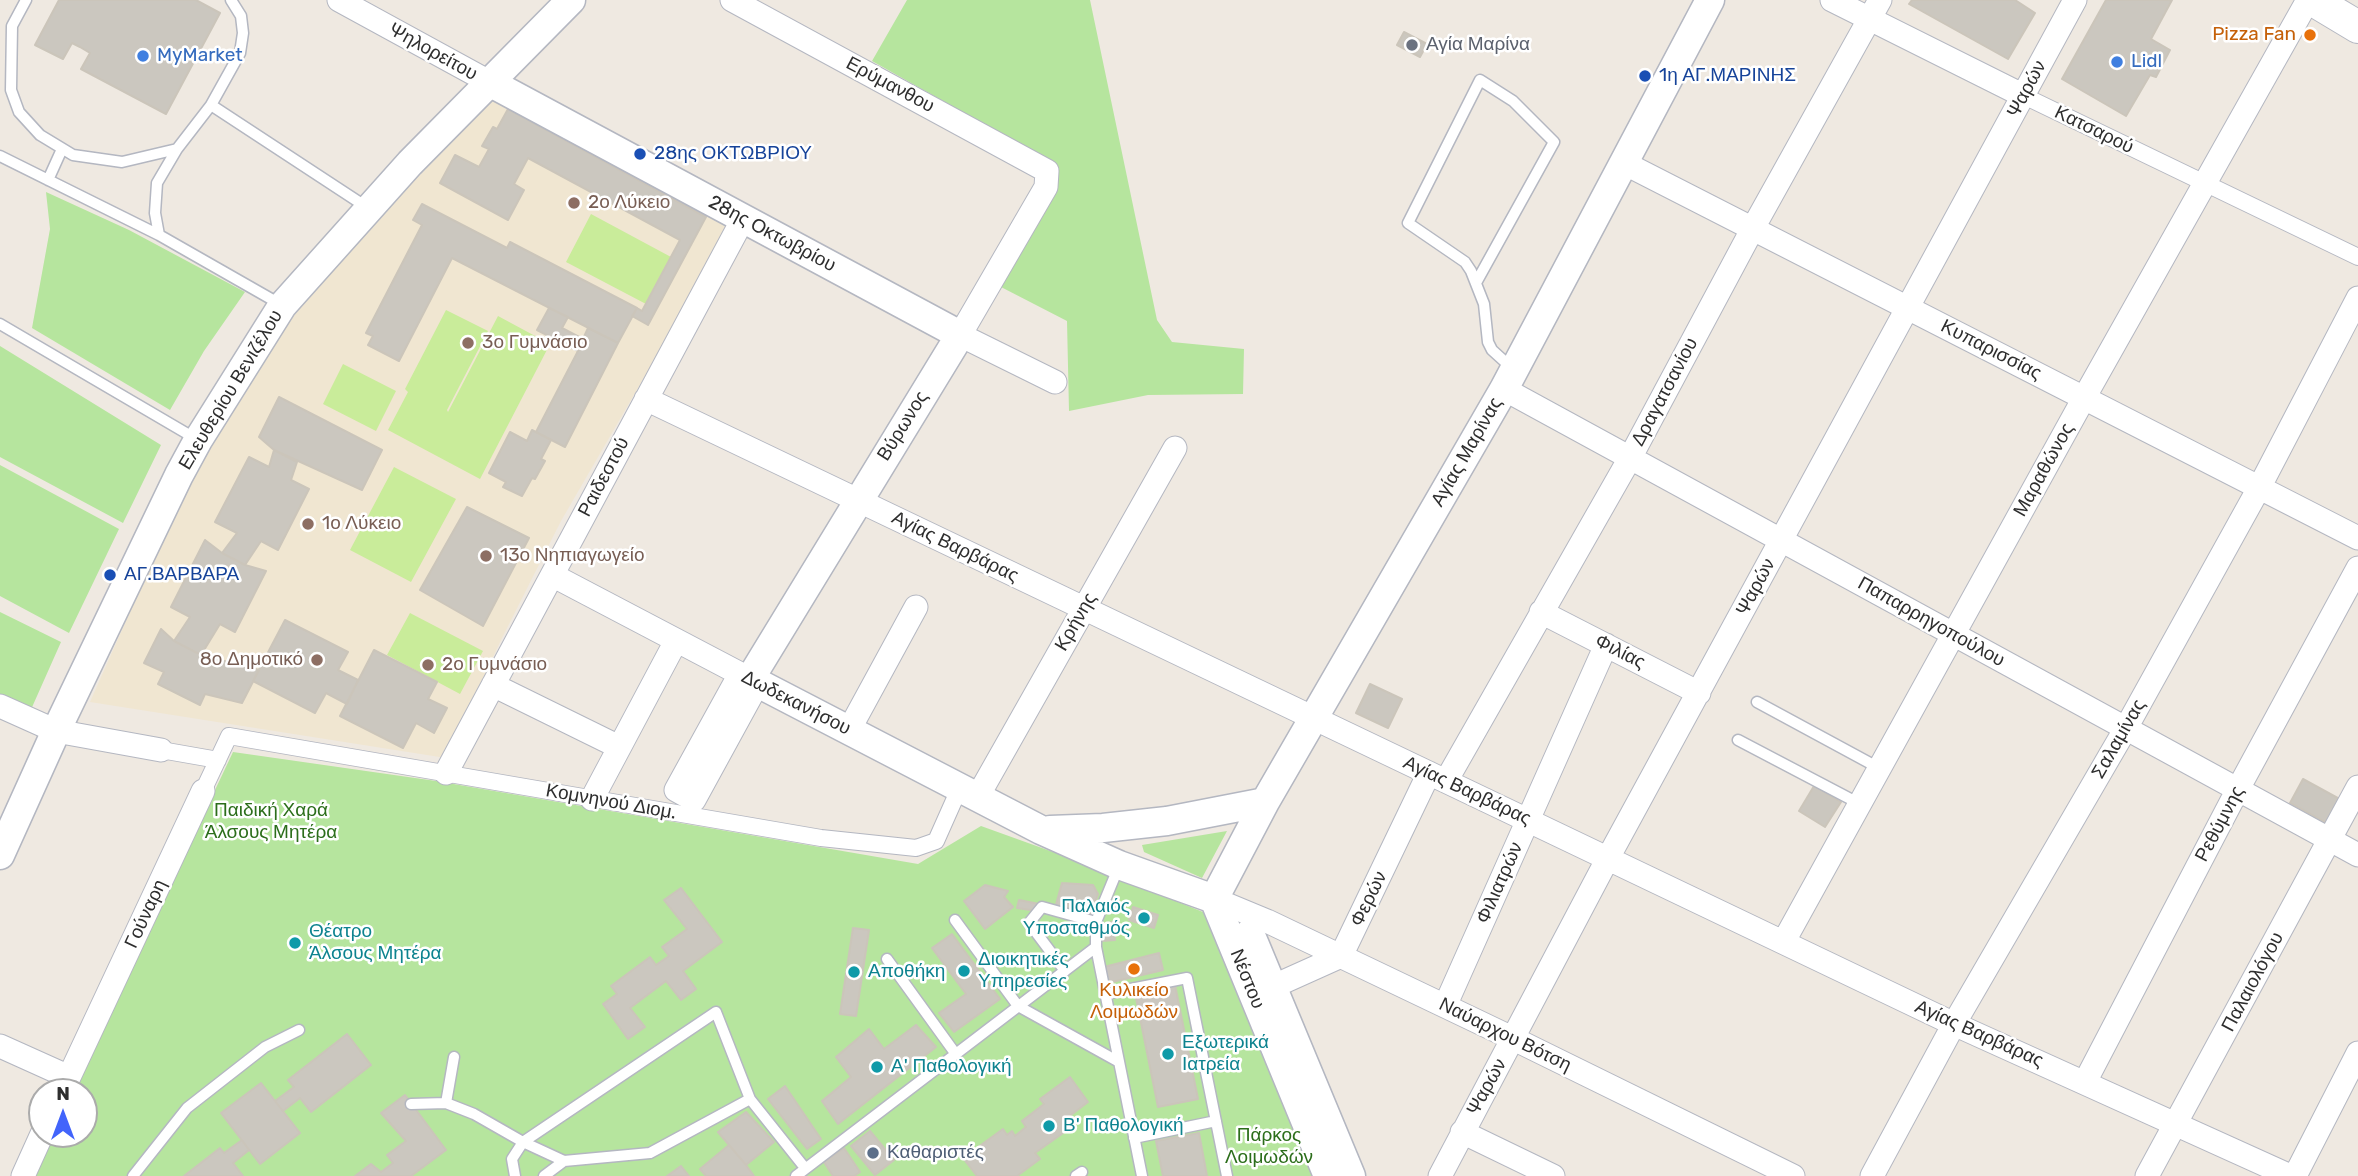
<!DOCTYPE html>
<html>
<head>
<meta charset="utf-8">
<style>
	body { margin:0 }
	#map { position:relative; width:2358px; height:1176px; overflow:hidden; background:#efe9e1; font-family:Rubik,sans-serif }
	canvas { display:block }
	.north { position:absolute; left:28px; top:1078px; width:70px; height:70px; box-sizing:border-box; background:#fff; border:2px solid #ababab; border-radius:50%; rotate:0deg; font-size:19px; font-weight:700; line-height:28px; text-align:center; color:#2e2e2e }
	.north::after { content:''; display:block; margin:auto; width:24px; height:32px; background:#4264fb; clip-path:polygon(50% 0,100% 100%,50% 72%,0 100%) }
</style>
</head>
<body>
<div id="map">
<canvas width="2358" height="1176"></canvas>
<div class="north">N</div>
</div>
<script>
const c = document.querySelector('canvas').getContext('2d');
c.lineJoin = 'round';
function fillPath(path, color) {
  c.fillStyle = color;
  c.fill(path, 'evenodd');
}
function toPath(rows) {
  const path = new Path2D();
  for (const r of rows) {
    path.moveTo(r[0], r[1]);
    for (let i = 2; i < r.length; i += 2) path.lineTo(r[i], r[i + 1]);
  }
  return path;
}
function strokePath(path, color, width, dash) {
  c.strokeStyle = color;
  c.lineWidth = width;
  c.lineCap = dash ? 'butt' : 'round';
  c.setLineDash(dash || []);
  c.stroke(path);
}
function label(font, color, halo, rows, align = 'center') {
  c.font = font + ' Rubik,sans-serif';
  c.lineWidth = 5;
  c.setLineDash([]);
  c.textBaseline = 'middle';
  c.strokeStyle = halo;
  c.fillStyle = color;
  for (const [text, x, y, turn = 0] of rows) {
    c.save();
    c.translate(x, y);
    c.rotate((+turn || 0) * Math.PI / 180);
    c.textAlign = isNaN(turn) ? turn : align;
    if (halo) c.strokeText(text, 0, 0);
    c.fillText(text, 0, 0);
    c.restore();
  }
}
fillPath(toPath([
	[494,98,734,222,561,521,501,640,446,758,90,702,199,456,289,319,412,183]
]), '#f0e6d1');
fillPath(toPath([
	[907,0,1090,0,1157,320,1172,342,1244,349,1243,394,1148,395,1069,411,1067,321,1001,287,1056,175,1053,163,872,61],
	[46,192,129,230,245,292,204,351,170,410,32,328,50,229],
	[0,346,161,445,123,523,0,457],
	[0,465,119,529,69,633,0,596],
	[0,612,61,642,29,714,0,701],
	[233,752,436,781,918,864,981,826,1067,857,1203,912,1312,1176,32,1176,52,1134,84,1134,84,1092,72,1092],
	[1227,831,1202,878,1144,852,1142,845]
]), '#b6e59e');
fillPath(toPath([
	[591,214,671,257,646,304,566,262],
	[446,310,488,331,447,410,448,412,498,316,550,344,480,479,388,430,408,392,405,389],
	[343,364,396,391,376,431,323,404],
	[394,467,456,499,411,582,350,550],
	[410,613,483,651,460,694,387,655]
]), '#c9ec9a');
const building = toPath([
	[59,0,196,0,220,13,166,114,81,69,90,53,80,47,72,43,63,59,35,45,59,0],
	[1912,0,2015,0,2035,13,2008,59,1909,4,1912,0],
	[2106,0,2172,0,2151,39,2170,50,2156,77,2150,75,2126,116,2062,79,2106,0],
	[1404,32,1427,44,1420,57,1397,45,1404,32],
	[508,109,706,217,648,325,632,316,637,308,642,311,680,240,528,158,514,184,524,190,508,220,440,183,455,155,479,167,489,149,482,146,493,127,497,129,508,109],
	[422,204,507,248,510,242,637,308,618,343,452,258,399,361,368,345,373,336,366,333,422,225,413,220,422,204],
	[549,308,568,317,562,328,583,339,588,328,618,343,565,447,536,432,578,351,537,330,549,308],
	[279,397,382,450,362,490,274,450,259,437,279,397],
	[532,430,551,440,541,459,545,461,535,479,532,478,522,496,503,487,506,482,489,473,510,432,527,441,532,430],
	[274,450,297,462,291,480,309,489,278,550,261,541,245,565,222,553,237,533,215,522,249,457,269,467,274,450],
	[467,507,529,538,483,626,420,590,467,507],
	[205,540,222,553,245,565,266,571,235,632,220,624,201,655,174,641,190,617,171,607,205,540],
	[285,620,348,652,338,670,358,680,347,704,326,693,315,713,253,681,285,620],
	[161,629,174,641,201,655,259,670,242,703,205,694,200,705,158,684,164,672,144,663,161,629],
	[374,650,437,682,428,699,447,708,434,733,416,723,403,748,340,716,374,650],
	[1370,684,1402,699,1388,728,1356,713,1370,684],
	[2303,779,2345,802,2332,826,2290,803,2303,779],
	[1814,786,1841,802,1825,827,1799,811,1814,786],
	[1062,883,1093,885,1098,894,1090,919,1055,908,1062,883],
	[985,885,1008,891,1004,897,1013,907,985,929,964,901,985,885],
	[681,888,722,942,683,971,696,989,681,1000,666,981,630,1008,645,1027,628,1039,603,1004,617,994,611,986,650,957,656,965,669,956,662,947,687,929,664,900,681,888],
	[1019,900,1039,904,1037,911,1017,908,1019,900],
	[1133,907,1158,915,1154,928,1129,920,1133,907],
	[1113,922,1115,940,1102,941,1100,924,1113,922],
	[853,928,869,930,856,1016,840,1014,853,928],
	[952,934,1000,999,954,1032,939,1013,966,994,932,948,952,934],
	[1159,953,1163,970,1108,983,1104,967,1159,953],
	[1175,985,1198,1099,1158,1107,1135,993,1175,985],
	[916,1025,936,1047,838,1124,822,1101,851,1077,836,1057,869,1029,884,1049,916,1025],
	[347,1034,371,1065,311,1112,300,1098,283,1111,275,1101,294,1087,288,1080,347,1034],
	[1070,1077,1088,1102,1067,1118,1073,1126,1035,1153,1040,1159,1017,1176,977,1176,963,1158,1003,1129,1007,1135,1012,1131,1015,1136,1026,1127,1022,1121,1044,1104,1040,1099,1070,1077],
	[261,1083,300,1133,260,1164,221,1113,261,1083],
	[785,1086,821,1139,807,1149,768,1099,785,1086],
	[405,1095,446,1150,411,1176,355,1176,371,1164,381,1172,393,1163,387,1155,406,1141,381,1113,405,1095],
	[746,1112,774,1142,746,1165,718,1132,746,1112],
	[870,1131,894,1160,875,1175,851,1146,870,1131],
	[1199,1133,1207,1176,1163,1176,1156,1141,1199,1133],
	[242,1140,249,1150,233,1163,243,1176,184,1176,220,1148,224,1153,242,1140],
	[729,1145,746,1165,754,1176,706,1176,700,1169,729,1145],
	[844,1148,860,1172,854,1176,833,1176,824,1162,844,1148],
	[681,1166,689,1176,667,1176,681,1166]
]);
fillPath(building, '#cbc7bf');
strokePath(building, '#cbc5ba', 2);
const service = toPath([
	[26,0,12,26,11,90,19,112,40,135,73,155,122,162,177,149],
	[211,105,240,53,243,33,241,16,231,0],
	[0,156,159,235,280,304],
	[48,180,62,149],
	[159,235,155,213,157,183,177,149,211,105,368,208],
	[1477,281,1554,142,1513,101,1480,80,1408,223,1465,262,1471,271,1484,304,1488,342,1492,350,1513,369],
	[0,324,198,440],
	[1757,702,1879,768],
	[1738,740,1860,804],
	[955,920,1018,1006,1119,1062],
	[1096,947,1142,1176],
	[887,959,955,1053],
	[1065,971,1029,923,1042,907,1096,922],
	[1105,994,1187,978,1227,1176],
	[454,1057,446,1103,474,1114,523,1142,564,1161],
	[411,1104,446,1103],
	[1134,1138,1216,1121],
	[133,1176,187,1108,265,1047,299,1030],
	[515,1176,512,1159,523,1142,716,1012,750,1099,805,1168],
	[544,1176,564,1161,650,1153,750,1099],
	[796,1176,1096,947,1096,922,1119,866],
	[1076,1176,1082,1172]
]);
const pedestrian = toPath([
	[2024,96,2358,257],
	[161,750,218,760],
	[203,791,229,736,821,838,916,848,936,841,960,787]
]);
const minor = toPath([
	[339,0,491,83],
	[732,0,1047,171,1046,187,960,335,1055,382],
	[1832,0,2024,96],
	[1624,163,2358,538],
	[1504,389,2358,855],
	[646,399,1954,1024,2290,1176],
	[552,575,750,679],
	[1541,612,1699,693],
	[740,674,676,790,694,800,758,683],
	[493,685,619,747],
	[0,706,56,731,161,750],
	[849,730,916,607],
	[446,773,743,219],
	[1446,781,1630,458,1753,228,1880,0],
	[978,796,1175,448],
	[592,799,676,641],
	[1214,899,1267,921,1514,1039,1793,1176],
	[1784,941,2084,398,2308,0],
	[1272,987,1341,956,1429,773],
	[1445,1006,1606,645],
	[0,1046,69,1077],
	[2085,1082,2238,789,2358,568],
	[62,1092,203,791],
	[1462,1132,1553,1176],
	[23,1176,42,1134],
	[1440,1176,1608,858,2075,0],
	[1872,1176,1954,1024,2126,728,2259,488,2358,298],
	[2147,1176,2358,787],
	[2295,1176,2358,1053]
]);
const tertiary = toPath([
	[491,83,960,335,750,679,1041,830,1119,865,1214,899],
	[1050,830,1103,828,1167,821,1265,802],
	[0,855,56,731,179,475,198,440,282,306,410,163,571,0],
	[1214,899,1265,802,1504,389,1710,0],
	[1214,899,1328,1176],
	[1250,933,1351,1176]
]);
const secondary = toPath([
	[2313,0,2358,27]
]);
strokePath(service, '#b4b7c1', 13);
strokePath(pedestrian, '#b4b7c1', 18);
strokePath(minor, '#b4b7c1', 25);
strokePath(tertiary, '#b4b7c1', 31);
strokePath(secondary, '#b4b7c1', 34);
strokePath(service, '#fff', 10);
strokePath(pedestrian, '#fff', 16);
strokePath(minor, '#fff', 23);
strokePath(tertiary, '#fff', 28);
strokePath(secondary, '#fff', 32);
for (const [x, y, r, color] of [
	[2310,35,7,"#e8710a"],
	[1412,45,7,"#6b7280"],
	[143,56,7,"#3f7fe0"],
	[2117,62,7,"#3f7fe0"],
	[1645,76,7,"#1a4fb4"],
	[640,154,7,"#1a4fb4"],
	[574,203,7,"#8d6e63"],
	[468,343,7,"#8d6e63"],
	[308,524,7,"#8d6e63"],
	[486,556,7,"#8d6e63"],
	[110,575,7,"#1a4fb4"],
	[317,660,7,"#8d6e63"],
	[428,665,7,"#8d6e63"],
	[1144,918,7,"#0f9aa8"],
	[295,943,7,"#0f9aa8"],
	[1134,969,7,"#e8710a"],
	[964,971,7,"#0f9aa8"],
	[854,972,7,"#0f9aa8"],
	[1168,1054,7,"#0f9aa8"],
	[877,1067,7,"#0f9aa8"],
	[1049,1126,7,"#0f9aa8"],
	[873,1153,7,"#5c6f8a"]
]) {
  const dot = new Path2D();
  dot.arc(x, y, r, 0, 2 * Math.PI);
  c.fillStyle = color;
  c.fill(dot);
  strokePath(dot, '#fff', 2.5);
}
label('19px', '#c56008', '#fff', [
	["Pizza Fan",2296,35],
	["Κυλικείο",1134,991,"center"],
	["Λοιμωδών",1134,1013,"center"]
], 'right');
label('19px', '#5b616d', '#fff', [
	["Αγία Μαρίνα",1426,45]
], 'left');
label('19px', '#2e2e2e', '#fff', [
	["Ψηλορείτου",433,52,29],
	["Ερύμανθου",890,85,28],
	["Ψαρών",2027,89,-62],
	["Κατσαρού",2094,130,26],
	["28ης Οκτωβρίου",772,234,28],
	["Κυπαρισσίας",1991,350,27],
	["Ελευθερίου Βενιζέλου",231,390,-59],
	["Δραγατσανίου",1665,392,-62],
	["Βύρωνος",903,426,-58],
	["Αγίας Μαρίνας",1467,452,-60],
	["Μαραθώνος",2044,470,-61],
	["Ραιδεστού",604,477,-62],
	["Αγίας Βαρβάρας",955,547,26],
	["Ψαρών",1756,587,-62],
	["Κρήνης",1076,622,-60],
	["Παπαρρηγοπούλου",1931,622,29],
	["Φιλίας",1620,652,27],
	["Δωδεκανήσου",796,703,27],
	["Σαλαμίνας",2119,739,-60],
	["Αγίας Βαρβάρας",1467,791,25],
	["Κομνηνού Διομ.",611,802,10],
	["Ρεθύμνης",2220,824,-62],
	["Φιλιατρών",1500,883,-66],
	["Φερών",1369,899,-64],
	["Γούναρη",146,914,-65],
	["Νέστου",1247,979,68],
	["Παλαιολόγου",2253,982,-62],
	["Αγίας Βαρβάρας",1979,1034,24],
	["Ναύαρχου Βότση",1505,1035,26],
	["Ψαρών",1487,1087,-61]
]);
label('19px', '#366cbe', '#fff', [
	["MyMarket",157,56],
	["Lidl",2131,62]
], 'left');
label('19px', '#164399', '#fff', [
	["1η ΑΓ.ΜΑΡΙΝΗΣ",1659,76],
	["28ης ΟΚΤΩΒΡΙΟΥ",654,154],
	["ΑΓ.ΒΑΡΒΑΡΑ",124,575]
], 'left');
label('19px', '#785e54', '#fff', [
	["2ο Λύκειο",588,203],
	["3ο Γυμνάσιο",482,343],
	["1ο Λύκειο",322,524],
	["13ο Νηπιαγωγείο",500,556],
	["8ο Δημοτικό",303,660,"right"],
	["2ο Γυμνάσιο",442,665]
], 'left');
label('19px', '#2c6e1b', '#fff', [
	["Παιδική Χαρά",271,811],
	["Άλσους Μητέρα",271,833],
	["Πάρκος",1269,1136],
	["Λοιμωδών",1269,1158]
]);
label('19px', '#0d838f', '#fff', [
	["Παλαιός",1130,907,"right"],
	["Υποσταθμός",1130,929,"right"],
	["Θέατρο",309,932],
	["Άλσους Μητέρα",309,954],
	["Διοικητικές",978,960],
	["Υπηρεσίες",978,982],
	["Αποθήκη",868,972],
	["Εξωτερικά",1182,1043],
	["Ιατρεία",1182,1065],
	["Α' Παθολογική",891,1067],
	["Β' Παθολογική",1063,1126]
], 'left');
label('19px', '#4e5e75', '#fff', [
	["Καθαριστές",887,1153]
], 'left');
</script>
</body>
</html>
